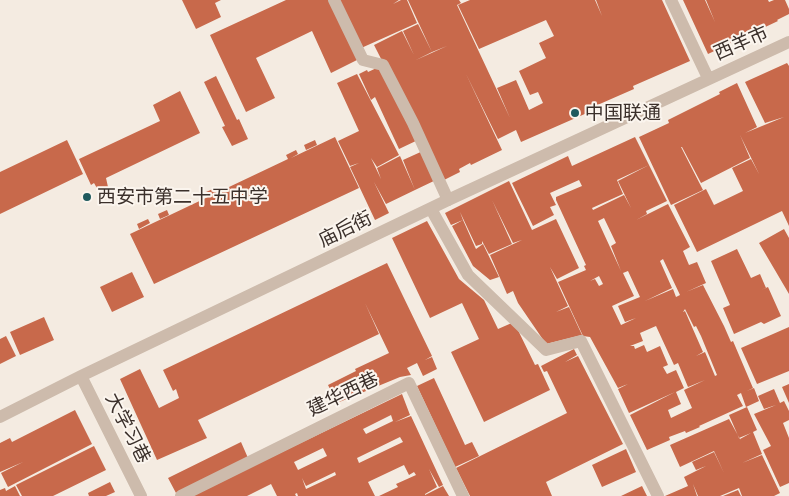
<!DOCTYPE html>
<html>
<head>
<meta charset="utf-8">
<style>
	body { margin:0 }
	canvas { display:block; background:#f4ebe1 }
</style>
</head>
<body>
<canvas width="789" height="496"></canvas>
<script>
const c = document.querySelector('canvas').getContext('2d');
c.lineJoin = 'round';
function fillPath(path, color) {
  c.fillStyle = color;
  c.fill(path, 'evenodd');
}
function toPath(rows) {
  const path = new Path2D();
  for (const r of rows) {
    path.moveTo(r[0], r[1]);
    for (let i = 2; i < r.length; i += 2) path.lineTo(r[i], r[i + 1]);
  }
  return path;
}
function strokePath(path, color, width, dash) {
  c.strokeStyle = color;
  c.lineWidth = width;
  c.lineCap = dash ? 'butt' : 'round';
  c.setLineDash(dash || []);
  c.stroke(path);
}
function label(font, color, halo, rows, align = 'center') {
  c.font = font + ' Commissioner,"Noto Sans SC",sans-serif';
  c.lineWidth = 4;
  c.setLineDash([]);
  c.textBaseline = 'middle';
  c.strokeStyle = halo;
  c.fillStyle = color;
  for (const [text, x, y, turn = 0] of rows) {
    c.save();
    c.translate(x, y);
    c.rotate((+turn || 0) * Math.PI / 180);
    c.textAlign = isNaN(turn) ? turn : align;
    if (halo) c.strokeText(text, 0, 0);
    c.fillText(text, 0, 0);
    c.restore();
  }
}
fillPath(toPath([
	[182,0,221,0,215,3,221,17,196,29],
	[286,0,334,0,361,58,331,73,312,31,256,58,275,98,246,112,210,35],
	[335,0,399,0,393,4,401,0,407,0,417,23,359,49],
	[408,0,459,0,461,3,457,5,510,118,497,88,516,80,529,110,543,103,538,92,530,95,519,71,546,58,539,43,554,36,546,20,479,49,458,5,470,0,595,0,602,16,596,0,662,0,690,61,633,86,634,89,586,110,587,113,521,142,516,130,498,139,466,74,502,150,471,165,470,163,459,169,460,172,440,182,420,139,399,149,375,97,371,100,359,74,367,70,368,72,383,65,400,96,374,45,402,31,414,55,403,31,418,24,432,52,416,60,447,46,432,52],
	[683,0,705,0,715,22,706,0,768,0,769,2,774,0,785,0,789,9,789,14,777,20,778,21,708,54],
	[787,63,789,66,789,226,782,211,697,252,674,205,706,189,714,205,743,191,732,168,751,159,759,174,740,135,750,158,701,183,682,147,681,147,703,190,671,205,639,137,669,123,668,120,720,94,719,92,737,83,757,127,745,133,784,117,765,123,745,82],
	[357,74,399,155,377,167,371,158,381,179,377,168,400,156,415,190,386,204,374,182,389,213,375,220,350,167,359,163,350,166,338,141,359,131,337,83],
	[216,76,237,120,239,119,248,139,232,146,222,127,225,126,204,82],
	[180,91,200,133,106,178,108,187,104,191,98,190,94,183,91,185,79,159,160,121,153,105],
	[335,137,359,188,154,284,130,234,288,159,286,155,296,150,298,154,291,158],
	[635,137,649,165,617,180,623,194,592,208,593,210,624,195,631,208,618,181,649,165,667,201,646,211,647,214,636,220,668,204,690,247,683,251,689,265,697,262,706,283,686,292,703,285,724,326,715,330,724,326,731,342,733,341,753,388,747,391,754,388,759,401,746,407,741,393,737,395,743,406,699,426,700,427,686,433,685,431,669,437,670,440,647,450,630,415,675,392,629,413,618,389,628,384,618,388,590,337,583,336,558,282,586,270,584,266,586,265,556,200,556,197,582,186,579,180,550,193,556,205,550,207,554,215,533,226,512,183,568,156,572,166],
	[604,218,616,243,611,246,621,271,598,221],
	[663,259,680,295,676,297,673,289,645,301,672,288,660,261],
	[628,271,640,297,618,306,625,322,636,318,621,325,612,306,634,296,623,273],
	[599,276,603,284,599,286,595,279,590,281],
	[685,309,694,327,696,326,701,336,717,375,715,376,705,352,696,356,703,352,685,311,683,312],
	[656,326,674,365,678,363,688,387,705,380,684,390,692,408,671,418,668,410,681,404,676,392,684,388,676,370,667,374,663,367,668,365,660,346,647,352,644,345,635,349,634,346,630,346,643,341,640,333],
	[67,140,83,174,0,214,0,172],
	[315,140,317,145,306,150,304,145],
	[425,150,438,179,415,190,403,160],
	[509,181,532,230,556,219,579,268,557,279,550,267,568,306,556,312,569,307,582,335,546,344,518,303,513,291,507,294,490,255,522,240,513,243,492,200,512,244,489,254,482,241,482,244,476,246,460,212,463,220,451,225,445,213],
	[215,188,217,192,208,196,206,192],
	[167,210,169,215,160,219,158,214],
	[148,219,150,223,139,229,137,224],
	[463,220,475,247,467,251,475,247,476,249,483,244,499,277,490,280,473,266,452,226],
	[427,221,459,279,484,300,498,329,514,322,535,365,538,364,550,390,484,422,451,352,479,339,462,303,430,318,392,238],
	[784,229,789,238,789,294,759,243],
	[737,249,751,278,760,274,766,288,761,290,768,287,781,316,764,324,761,322,734,334,723,308,730,305,711,261],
	[387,263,432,356,425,360,432,357,437,369,423,376,417,363,407,368,411,375,400,377,337,403,328,385,356,371,355,369,389,353,365,303,379,334,198,420,207,438,157,460,120,379,140,369,159,408,179,398,176,389,173,391,163,370],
	[132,272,144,297,112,312,100,287],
	[44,317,54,340,20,355,10,332],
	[789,327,789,371,757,384,741,348],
	[6,336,16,356,0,364,0,339],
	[574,349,577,355,565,362,578,356,623,444,546,482,552,496,470,496,456,468,567,413,547,371,544,372,541,366],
	[434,378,465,445,472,442,479,456,455,467,417,386],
	[789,384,789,403,782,387],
	[774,389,780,403,784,401,789,411,789,420,783,423,789,438,789,483,780,487,763,450,771,446,754,414,776,405,764,409,758,396],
	[402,394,410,415,395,422,411,416,443,485,439,487,429,469,437,487,425,494,425,495,443,486,449,496,379,496,398,487,396,484,416,475,414,472,409,475,404,465,368,482,375,496,298,496,297,493,295,494,296,496,277,496,271,484,247,496,191,496],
	[391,415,393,421,366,434,363,429],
	[400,437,403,442,359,463,357,458],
	[323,448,327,456,298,470,294,462],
	[335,472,336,475,306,489,302,478,306,486],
	[747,407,757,430,753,432,762,454,742,463,762,455,780,493,774,496,742,496,739,488,720,496,698,496,693,484,697,496,665,496,688,486,684,477,706,466,696,470,692,462,714,452,724,473,714,451,720,448,714,451,713,449,714,451,680,467,670,445,729,419,741,441,740,439,751,433,739,438,729,415],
	[75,410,92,444,8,487,1,473,23,462,0,472,0,443,10,438,12,442],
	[241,442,248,458,176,493,168,478],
	[94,446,106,470,53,496,22,496,16,485],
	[626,449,636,472,602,487,592,465],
	[110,482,115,492,106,496,89,496,88,493],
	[15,486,20,496,0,496,0,490,5,488,6,491],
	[642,486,647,496,621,496],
	[738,490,741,496,723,496]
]), '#c8694b');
strokePath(toPath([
	[334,0,363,60,383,65,413,123,448,200],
	[431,209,468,275,546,350,581,341,658,496],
	[181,496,409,383,463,496]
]), '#cdbbac', 12);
strokePath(toPath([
	[671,0,708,78],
	[81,376,141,496],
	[0,417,81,376,448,200,789,42]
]), '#cdbbac', 12);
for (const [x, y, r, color] of [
	[575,113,5,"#1f5a5e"],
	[87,197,5,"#1f5a5e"]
]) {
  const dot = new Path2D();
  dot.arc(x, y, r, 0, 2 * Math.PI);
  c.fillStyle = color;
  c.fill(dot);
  strokePath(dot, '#fbf5ee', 2);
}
label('19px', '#3b302b', '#fbf5ee', [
	["西羊市",741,43,-24],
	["庙后街",345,229,-26],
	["建华西巷",343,394,-26],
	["大学习巷",128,428,63]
]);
label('19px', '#3b302b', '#fbf5ee', [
	["中国联通",585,113],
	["西安市第二十五中学",97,197]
], 'left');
</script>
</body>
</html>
